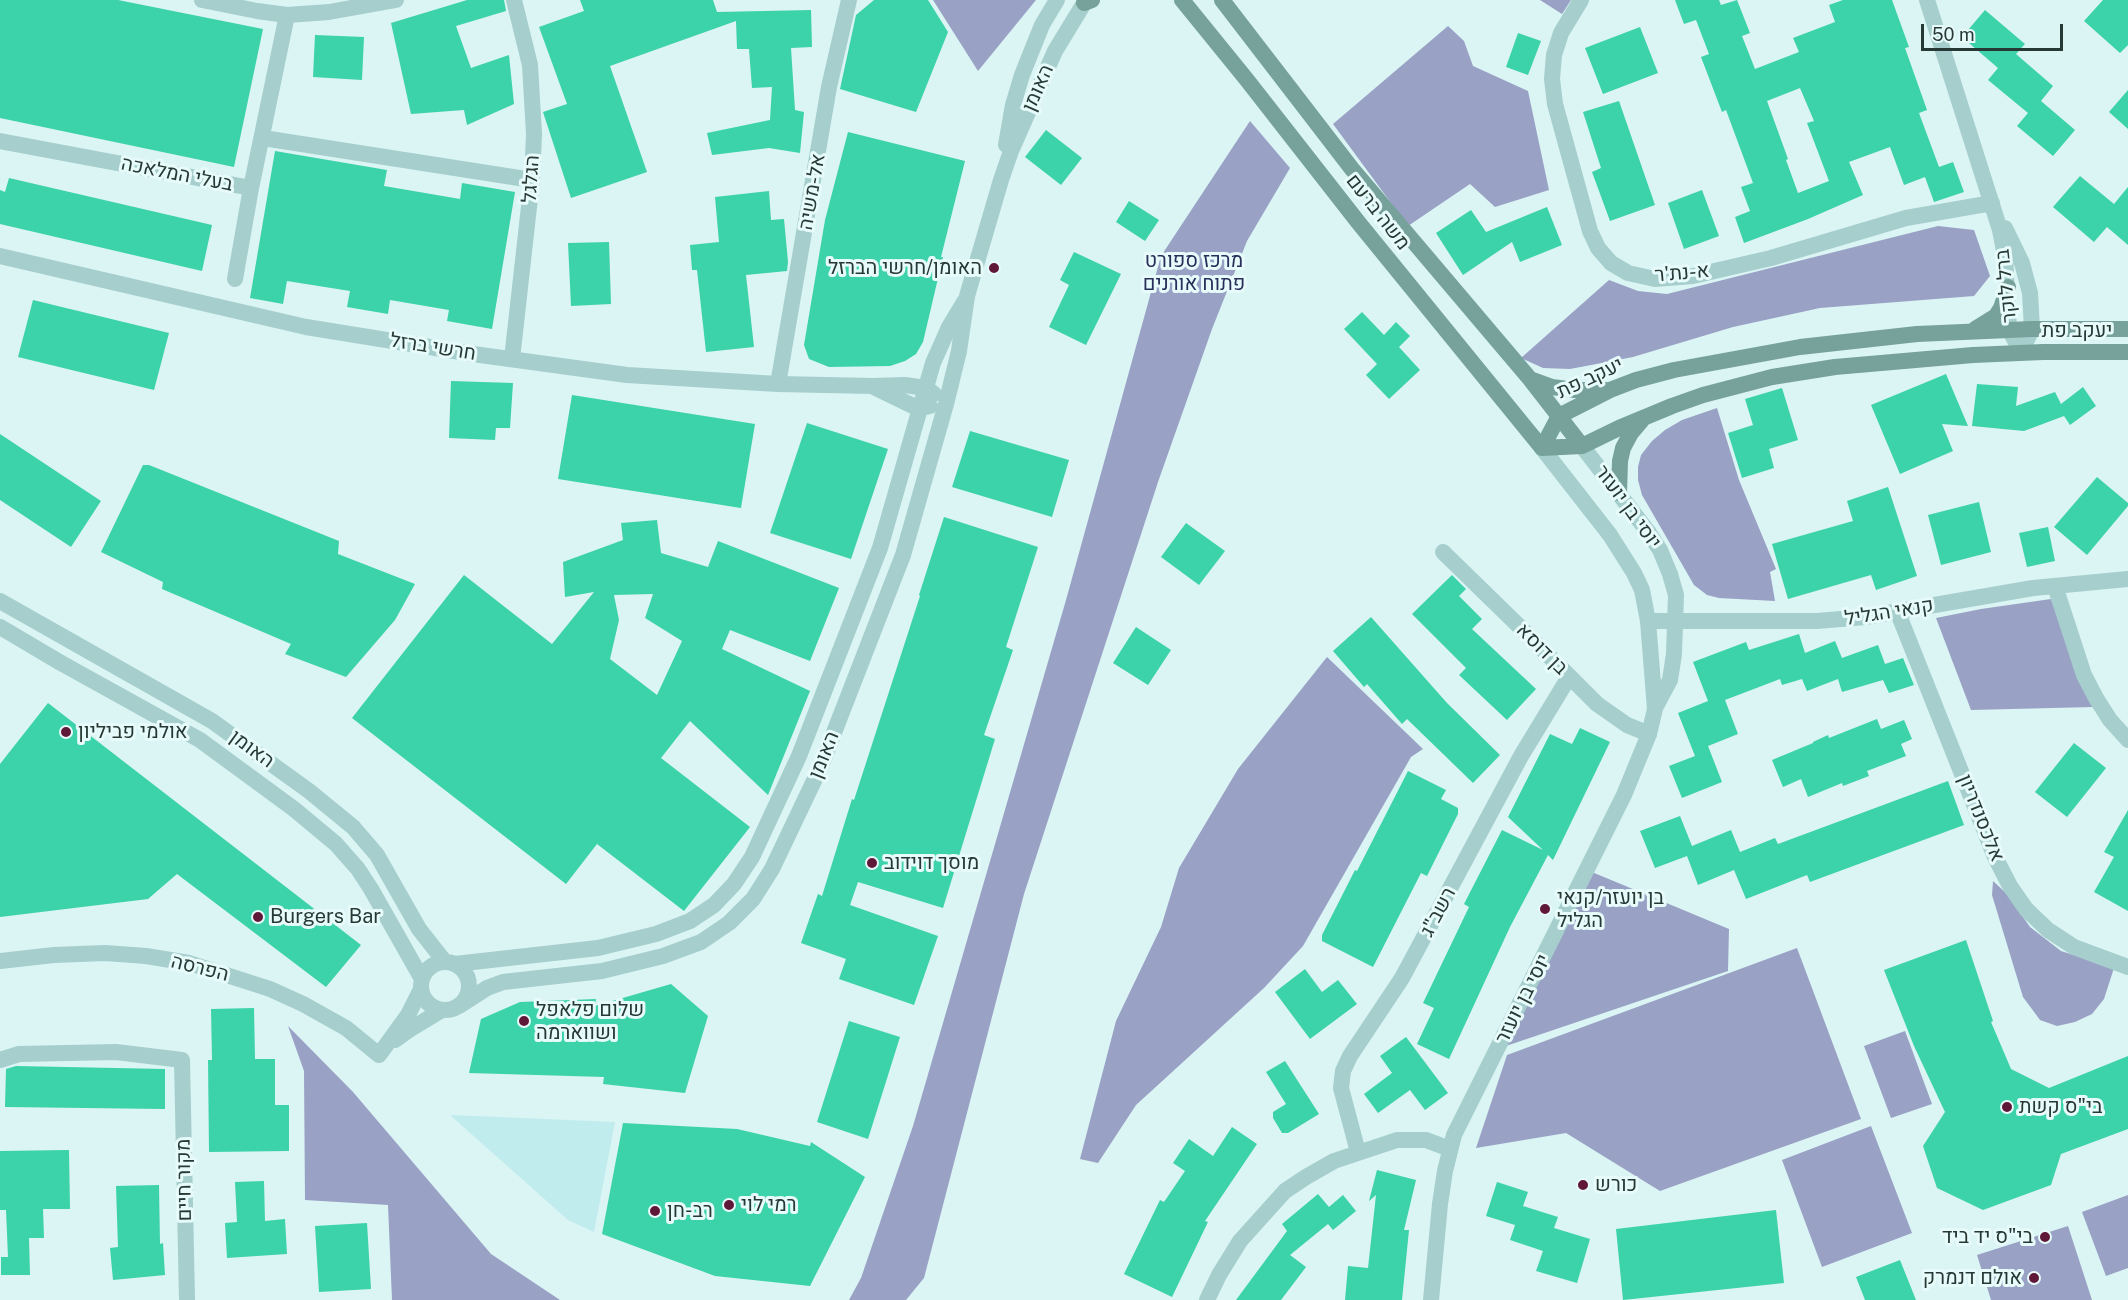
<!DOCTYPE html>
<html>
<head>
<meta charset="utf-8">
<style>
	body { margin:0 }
	#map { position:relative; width:2128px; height:1300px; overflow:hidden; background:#dbf4f4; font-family:"Public Sans",sans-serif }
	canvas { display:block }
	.scale { position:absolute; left:1921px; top:24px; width:142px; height:27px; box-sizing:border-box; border:3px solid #273935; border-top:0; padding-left:8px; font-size:18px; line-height:21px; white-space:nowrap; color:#273935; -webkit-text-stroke:4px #e8fbfb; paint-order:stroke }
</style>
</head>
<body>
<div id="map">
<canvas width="2128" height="1300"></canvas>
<div class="scale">50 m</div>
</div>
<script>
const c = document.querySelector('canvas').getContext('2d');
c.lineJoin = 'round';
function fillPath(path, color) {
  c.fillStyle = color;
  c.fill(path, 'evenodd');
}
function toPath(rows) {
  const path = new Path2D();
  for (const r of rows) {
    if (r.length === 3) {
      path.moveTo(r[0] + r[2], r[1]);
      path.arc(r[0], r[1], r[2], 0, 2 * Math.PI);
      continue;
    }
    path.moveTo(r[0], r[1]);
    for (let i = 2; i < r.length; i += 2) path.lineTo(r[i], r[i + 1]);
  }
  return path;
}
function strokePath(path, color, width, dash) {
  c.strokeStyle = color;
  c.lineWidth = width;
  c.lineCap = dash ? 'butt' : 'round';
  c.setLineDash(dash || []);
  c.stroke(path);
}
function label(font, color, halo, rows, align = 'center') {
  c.font = font + ' "Public Sans",Heebo,sans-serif';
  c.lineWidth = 6;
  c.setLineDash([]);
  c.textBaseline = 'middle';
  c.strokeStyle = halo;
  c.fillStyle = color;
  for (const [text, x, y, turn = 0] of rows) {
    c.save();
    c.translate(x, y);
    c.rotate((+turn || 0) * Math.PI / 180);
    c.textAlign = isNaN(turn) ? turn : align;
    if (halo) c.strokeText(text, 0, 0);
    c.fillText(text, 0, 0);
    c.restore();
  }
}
fillPath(toPath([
	[933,0,1036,0,978,71],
	[1540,0,1571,0,1562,14],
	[1448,26,1464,41,1473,66,1528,91,1549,190,1495,207,1470,184,1408,226,1333,124],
	[1250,121,1290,168,1247,241,1212,329,1158,482,1024,894,924,1278,906,1300,849,1300,861,1278,913,1126,1066,600,1161,256],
	[1938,226,1974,230,1990,276,1974,296,1820,308,1733,327,1633,357,1570,369,1543,368,1521,358,1609,280,1638,291,1667,294],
	[1717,408,1739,480,1776,569,1770,572,1775,601,1719,598,1707,595,1694,585,1642,495,1638,480,1638,467,1641,455,1652,441,1665,430,1682,420],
	[2051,599,2093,707,1971,710,1936,618,1981,609],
	[1327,657,1423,749,1411,757,1303,946,1264,988,1136,1105,1098,1163,1080,1159,1116,1021,1161,927,1179,868,1238,769],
	[1587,870,1729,929,1728,971,1506,1046],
	[1993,881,2007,894,2030,927,2061,951,2114,968,2104,999,2092,1014,2075,1022,2057,1026,2040,1020,2023,997,1992,895],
	[1797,948,1861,1119,1660,1191,1566,1133,1476,1148,1507,1055],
	[288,1026,353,1092,491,1254,560,1300,392,1300,388,1205,305,1200,304,1071],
	[1905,1031,1932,1104,1891,1118,1864,1046],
	[1871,1126,1912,1233,1822,1267,1782,1160],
	[2128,1195,2128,1268,2106,1276,2082,1212],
	[2068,1226,2092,1300,1991,1300,1977,1255]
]), '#99a1c5');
fillPath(toPath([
	[450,1115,615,1122,594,1232,568,1220]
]), '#c0ecee');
fillPath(toPath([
	[0,0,118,0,263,29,234,167,0,118],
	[467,0,504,0,506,11,456,26,471,68,509,55,514,104,467,125,464,110,411,114,391,23],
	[580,0,713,0,717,12,811,10,812,47,791,48,795,110,804,112,800,153,769,148,712,155,707,133,770,120,772,87,752,88,749,49,737,49,736,21,610,66,647,172,571,198,543,112,567,104,539,27,584,11],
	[874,0,928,0,948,32,916,112,840,89,856,15],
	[1675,0,1719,0,1721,5,1737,0,1750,33,1742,36,1755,69,1799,52,1793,38,1835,22,1829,5,1843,0,1892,0,1909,47,1905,48,1927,110,1919,113,1939,167,1953,162,1964,192,1934,202,1925,177,1904,185,1890,147,1849,162,1863,195,1808,219,1744,243,1735,217,1750,211,1741,187,1753,183,1726,110,1722,112,1701,57,1709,54,1696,20,1684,24],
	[1800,88,1814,121,1807,123,1829,181,1798,193,1786,160,1788,159,1767,101],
	[2103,0,2128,0,2128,45,2120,53,2084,21],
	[1985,10,2025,44,2016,54,2053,86,2041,101,2075,130,2053,156,2017,126,2028,113,1988,80,1998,68,1962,37],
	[1640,27,1658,73,1603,94,1585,48],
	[1518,33,1541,41,1528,75,1506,67],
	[315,35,364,37,362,80,313,77],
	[2128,90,2128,129,2109,112],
	[1619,101,1655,205,1610,221,1592,172,1601,168,1583,112],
	[1046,130,1082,158,1061,185,1025,157],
	[848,132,965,161,941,257,943,257,923,342,916,354,905,361,890,366,829,367,809,359,804,345,825,220],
	[275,151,387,170,384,186,460,199,462,183,515,192,492,329,447,321,449,310,390,300,388,314,347,307,350,291,287,281,283,304,250,298],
	[2080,176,2114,204,2128,187,2128,245,2107,227,2094,242,2053,207],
	[9,178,212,225,202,271,0,224,0,190,5,192],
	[1702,190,1719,236,1684,249,1668,203],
	[769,191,771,220,784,219,788,262,787,271,746,275,754,347,706,352,697,270,692,270,690,245,719,242,715,197],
	[1129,201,1159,220,1145,241,1116,222],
	[1547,207,1562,245,1520,262,1512,242,1463,275,1436,233,1471,210,1486,232],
	[609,242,611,304,571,306,568,243],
	[1074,252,1121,274,1086,345,1049,327,1069,285,1060,280],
	[33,300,169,333,154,390,18,357],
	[1362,312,1384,335,1396,322,1410,336,1399,347,1420,370,1389,399,1366,375,1377,364,1344,329],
	[1946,374,1968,426,1942,424,1953,451,1900,474,1871,405],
	[451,381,513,383,510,428,496,428,495,440,449,438],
	[1977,384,2018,387,2016,406,2055,392,2061,404,2083,387,2096,406,2070,425,2064,416,2024,431,1972,426],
	[1782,388,1798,440,1769,449,1774,468,1742,478,1728,433,1753,425,1745,399],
	[572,395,755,424,741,508,558,479],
	[807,423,888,449,851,559,770,533],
	[970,431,1069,460,1052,517,952,487],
	[0,434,101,501,71,547,0,500],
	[143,465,149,465,339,541,338,554,415,584,395,620,346,677,285,654,291,644,162,589,163,582,101,552],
	[2097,477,2128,503,2128,506,2087,555,2054,527],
	[1888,487,1917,576,1876,590,1871,575,1788,599,1772,544,1853,521,1847,501],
	[1979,502,1991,552,1941,565,1928,515],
	[944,517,1038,547,1006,647,1013,650,984,735,995,739,943,908,858,882,850,905,938,936,914,1005,839,979,846,959,801,943,818,894,822,896,852,799,854,800,920,596,919,595],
	[657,520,661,553,708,567,718,541,839,588,810,661,730,630,722,649,810,691,768,795,690,721,661,758,750,827,684,911,597,844,566,884,352,718,464,575,552,644,594,592,565,597,563,562,623,540,621,523],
	[653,594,645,618,682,641,657,695,610,659,619,620,614,595],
	[1186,523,1225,551,1199,585,1161,557],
	[2048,527,2055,561,2027,567,2019,533],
	[1452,575,1466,589,1459,596,1482,619,1472,629,1536,689,1507,720,1459,675,1466,668,1412,614],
	[1371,617,1447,703,1500,755,1473,783,1407,719,1402,724,1367,684,1364,687,1333,651],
	[1136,627,1171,650,1148,685,1113,663],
	[1799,634,1805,653,1835,641,1842,658,1878,645,1885,664,1903,658,1914,685,1889,693,1883,680,1842,692,1838,679,1807,691,1802,679,1782,685,1780,679,1725,700,1738,734,1708,746,1722,782,1682,798,1669,766,1695,756,1678,713,1708,701,1693,662,1746,642,1749,650],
	[48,703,361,945,326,987,177,874,148,899,0,917,0,764],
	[1877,719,1881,729,1904,720,1912,739,1901,744,1906,756,1867,771,1869,776,1843,786,1842,783,1808,797,1801,779,1783,787,1772,760,1813,743,1813,742,1828,735,1829,738],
	[1580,728,1610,742,1553,860,1548,855,1510,927,1449,1059,1417,1044,1434,1008,1423,1003,1469,907,1464,904,1502,830,1543,850,1508,817,1550,734,1572,744],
	[2074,743,2106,768,2067,817,2035,792],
	[1408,771,1446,790,1441,799,1458,808,1458,814,1427,876,1421,873,1373,967,1322,941,1322,935,1355,870,1357,871],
	[1948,781,1964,825,1810,882,1807,875,1746,899,1734,870,1698,885,1687,856,1655,868,1640,831,1680,816,1692,846,1731,830,1740,852,1775,838,1778,844],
	[2128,810,2128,911,2094,892,2114,857,2104,852],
	[1966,940,1993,1021,1991,1022,2011,1069,2049,1088,2128,1056,2128,1129,2061,1154,2051,1185,1983,1210,1937,1188,1923,1146,1945,1112,1914,1046,1884,970],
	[1305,969,1322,992,1338,980,1357,1004,1310,1039,1275,992],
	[671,984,708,1016,685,1093,603,1084,604,1077,469,1073,481,1019,520,1002,596,999,595,1006],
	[254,1008,255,1059,275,1059,275,1105,289,1105,289,1151,209,1152,208,1060,212,1060,211,1009],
	[849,1021,900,1037,868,1139,817,1122],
	[1406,1037,1448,1093,1425,1110,1410,1090,1378,1113,1364,1094,1392,1073,1380,1056],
	[1285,1061,1319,1114,1288,1133,1282,1133,1273,1118,1273,1112,1286,1104,1266,1072],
	[16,1066,165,1069,165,1109,5,1107,6,1069],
	[623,1123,737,1129,810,1146,811,1142,865,1177,810,1286,715,1276,602,1234],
	[1232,1127,1257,1144,1205,1221,1208,1222,1172,1297,1124,1274,1160,1200,1164,1202,1185,1171,1173,1163,1189,1139,1213,1156],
	[69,1150,70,1209,43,1209,44,1238,29,1238,30,1275,1,1275,1,1257,8,1257,6,1210,0,1210,0,1151],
	[1377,1170,1416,1180,1404,1230,1409,1230,1402,1300,1345,1300,1348,1266,1368,1268,1376,1195,1369,1201],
	[264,1181,265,1221,285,1219,287,1254,227,1258,225,1223,237,1222,235,1182],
	[1497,1182,1528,1192,1523,1206,1558,1217,1554,1228,1590,1239,1577,1283,1536,1271,1543,1251,1510,1240,1515,1225,1486,1216],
	[159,1185,160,1244,163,1243,165,1275,113,1280,110,1248,118,1247,116,1186],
	[1318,1194,1329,1207,1343,1195,1356,1211,1333,1230,1328,1224,1290,1255,1306,1267,1281,1300,1236,1300,1287,1231,1282,1224],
	[1776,1210,1784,1283,1623,1300,1616,1229],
	[367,1223,371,1289,319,1292,315,1226],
	[1900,1260,1916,1300,1865,1300,1856,1277]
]), '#3cd2aa');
strokePath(toPath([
	[1443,552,1526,633]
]), '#a5cecc', 16);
strokePath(toPath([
	[202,0,257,11,287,15,329,12,396,0],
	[1581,0,1561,33,1554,55,1552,79,1555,104,1590,231,1598,248,1611,263,1628,273,1655,279,1693,276,1771,258,1906,218,1992,203],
	[1927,0,2000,230,2005,256,2009,329,2021,352],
	[263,138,532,180],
	[0,141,251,188,287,15],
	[2005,228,2022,263,2030,293,2032,329,2021,352],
	[0,256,306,327,473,354,627,375,778,384],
	[235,279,251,188],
	[512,359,532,180,534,134,530,65,514,0],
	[2055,586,2084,675,2096,698,2110,720,2128,740],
	[1898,613,1995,857,2010,886,2026,909,2048,930,2074,947,2128,967],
	[1648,621,1817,621,1865,617,2033,588,2128,579],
	[1526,633,1597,704,1627,725,1649,734],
	[0,1060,19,1054,116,1052,182,1060,187,1300],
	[1358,1152,1341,1088,1343,1071,1350,1056,1402,978,1521,756,1569,677],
	[1207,1300,1219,1275,1240,1241,1285,1191,1306,1177,1334,1161,1397,1140,1426,1140,1450,1149]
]), '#a5cecc', 16);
strokePath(toPath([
	[849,0,829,87,778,384,873,386,905,385,926,388,934,394],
	[1006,145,1013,105,1022,75,1042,25,1057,0],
	[874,387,913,406,921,408,930,406],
	[1582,446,1649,533,1660,550,1670,574,1676,595,1674,654,1670,680,1655,708],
	[0,601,212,721,309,791,353,827,377,855,419,929,445,962],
	[0,627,61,663,200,740,294,809,336,844,358,869,371,889,422,979],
	[0,961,54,955,105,953,146,956,189,963,270,989,303,1004,346,1028,379,1055],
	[445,986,24],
	[455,964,598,948,656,934,690,921,714,905,734,884,752,857,799,756,880,548,933,363,949,327,964,302],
	[459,1006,487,988,503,982,602,971,663,956,701,942,729,923,753,899,772,869,821,766,903,555,946,404,959,351,967,296,1001,180,1011,151,1055,51,1086,0],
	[395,1040,409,1030,442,1010],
	[379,1055,408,1015,421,989],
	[1431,1300,1440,1204,1445,1171,1454,1135,1624,795,1649,734,1655,709,1648,621,1642,590,1634,573,1610,535,1542,448]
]), '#a5cecc', 16);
strokePath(toPath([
	[1182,0,1247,80,1358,222,1542,448],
	[1222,0,1352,169,1530,379,1582,446],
	[1084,3,1092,0],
	[1975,329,1996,316,2001,308,2008,287],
	[1530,379,1552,387,1575,390,1606,390],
	[1542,448,1559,416,1610,390,1636,380,1674,370,1800,347,1917,334,2032,329,2128,329],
	[1542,448,1582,446,1619,428,1672,406,1703,395,1772,377,1835,367,1973,355,2043,352,2128,352],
	[1619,493,1620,461,1623,448,1631,433,1642,420]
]), '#76a29b', 16);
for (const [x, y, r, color] of [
	[994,268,6,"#5f1838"],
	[66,732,6,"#5f1838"],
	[872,863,6,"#5f1838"],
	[1545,909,6,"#5f1838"],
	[258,917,6,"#5f1838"],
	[524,1021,6,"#5f1838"],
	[2007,1107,6,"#5f1838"],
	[1583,1185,6,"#5f1838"],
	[729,1205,6,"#5f1838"],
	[655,1211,6,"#5f1838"],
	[2045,1237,6,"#5f1838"],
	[2034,1278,6,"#5f1838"]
]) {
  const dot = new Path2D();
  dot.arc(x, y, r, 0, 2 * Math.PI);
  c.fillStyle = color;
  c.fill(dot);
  strokePath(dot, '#e8fbfb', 2);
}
label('20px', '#273935', '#e8fbfb', [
	["האומן",1038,88,-66],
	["בעלי המלאכה",177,174,11],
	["הגלגל",531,179,-86],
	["אל-משיה",812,192,-80],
	["משה ברעם",1378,212,52],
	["א-נת'ר",1682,273,-5],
	["ברל לוקר",2006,286,-96],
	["יעקב פת",2077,331],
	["חרשי ברזל",433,347,9],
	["יעקב פת",1590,378,-25],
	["יוסי בן יועזר",1628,507,54],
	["קנאי הגליל",1889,612,-9],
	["בן דוסא",1542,649,45],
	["האומן",252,749,36],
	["האומן",824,755,-68],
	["אלכסנדריון",1981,818,68],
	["רשב\"ג",1438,912,-62],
	["הפרסה",200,968,14],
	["יוסי בן יועזר",1523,999,-63],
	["מקור חיים",184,1180,-91]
]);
label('20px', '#282f5a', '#e8fbfb', [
	["מרכז ספורט",1194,261],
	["פתוח אורנים",1194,284]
]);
label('20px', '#273935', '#e8fbfb', [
	["האומן/חרשי הברזל",982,268,"right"],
	["אולמי פביליון",78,732],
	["מוסך דוידוב",884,863],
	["בן יועזר/קנאי",1557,898],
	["הגליל",1557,921],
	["Burgers Bar",270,917],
	["שלום פלאפל",536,1010],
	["ושווארמה",536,1033],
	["בי\"ס קשת",2019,1107],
	["כורש",1595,1185],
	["רמי לוי",741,1205],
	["רב-חן",667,1211],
	["בי\"ס יד ביד",2033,1237,"right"],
	["אולם דנמרק",2022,1278,"right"]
], 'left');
</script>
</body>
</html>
